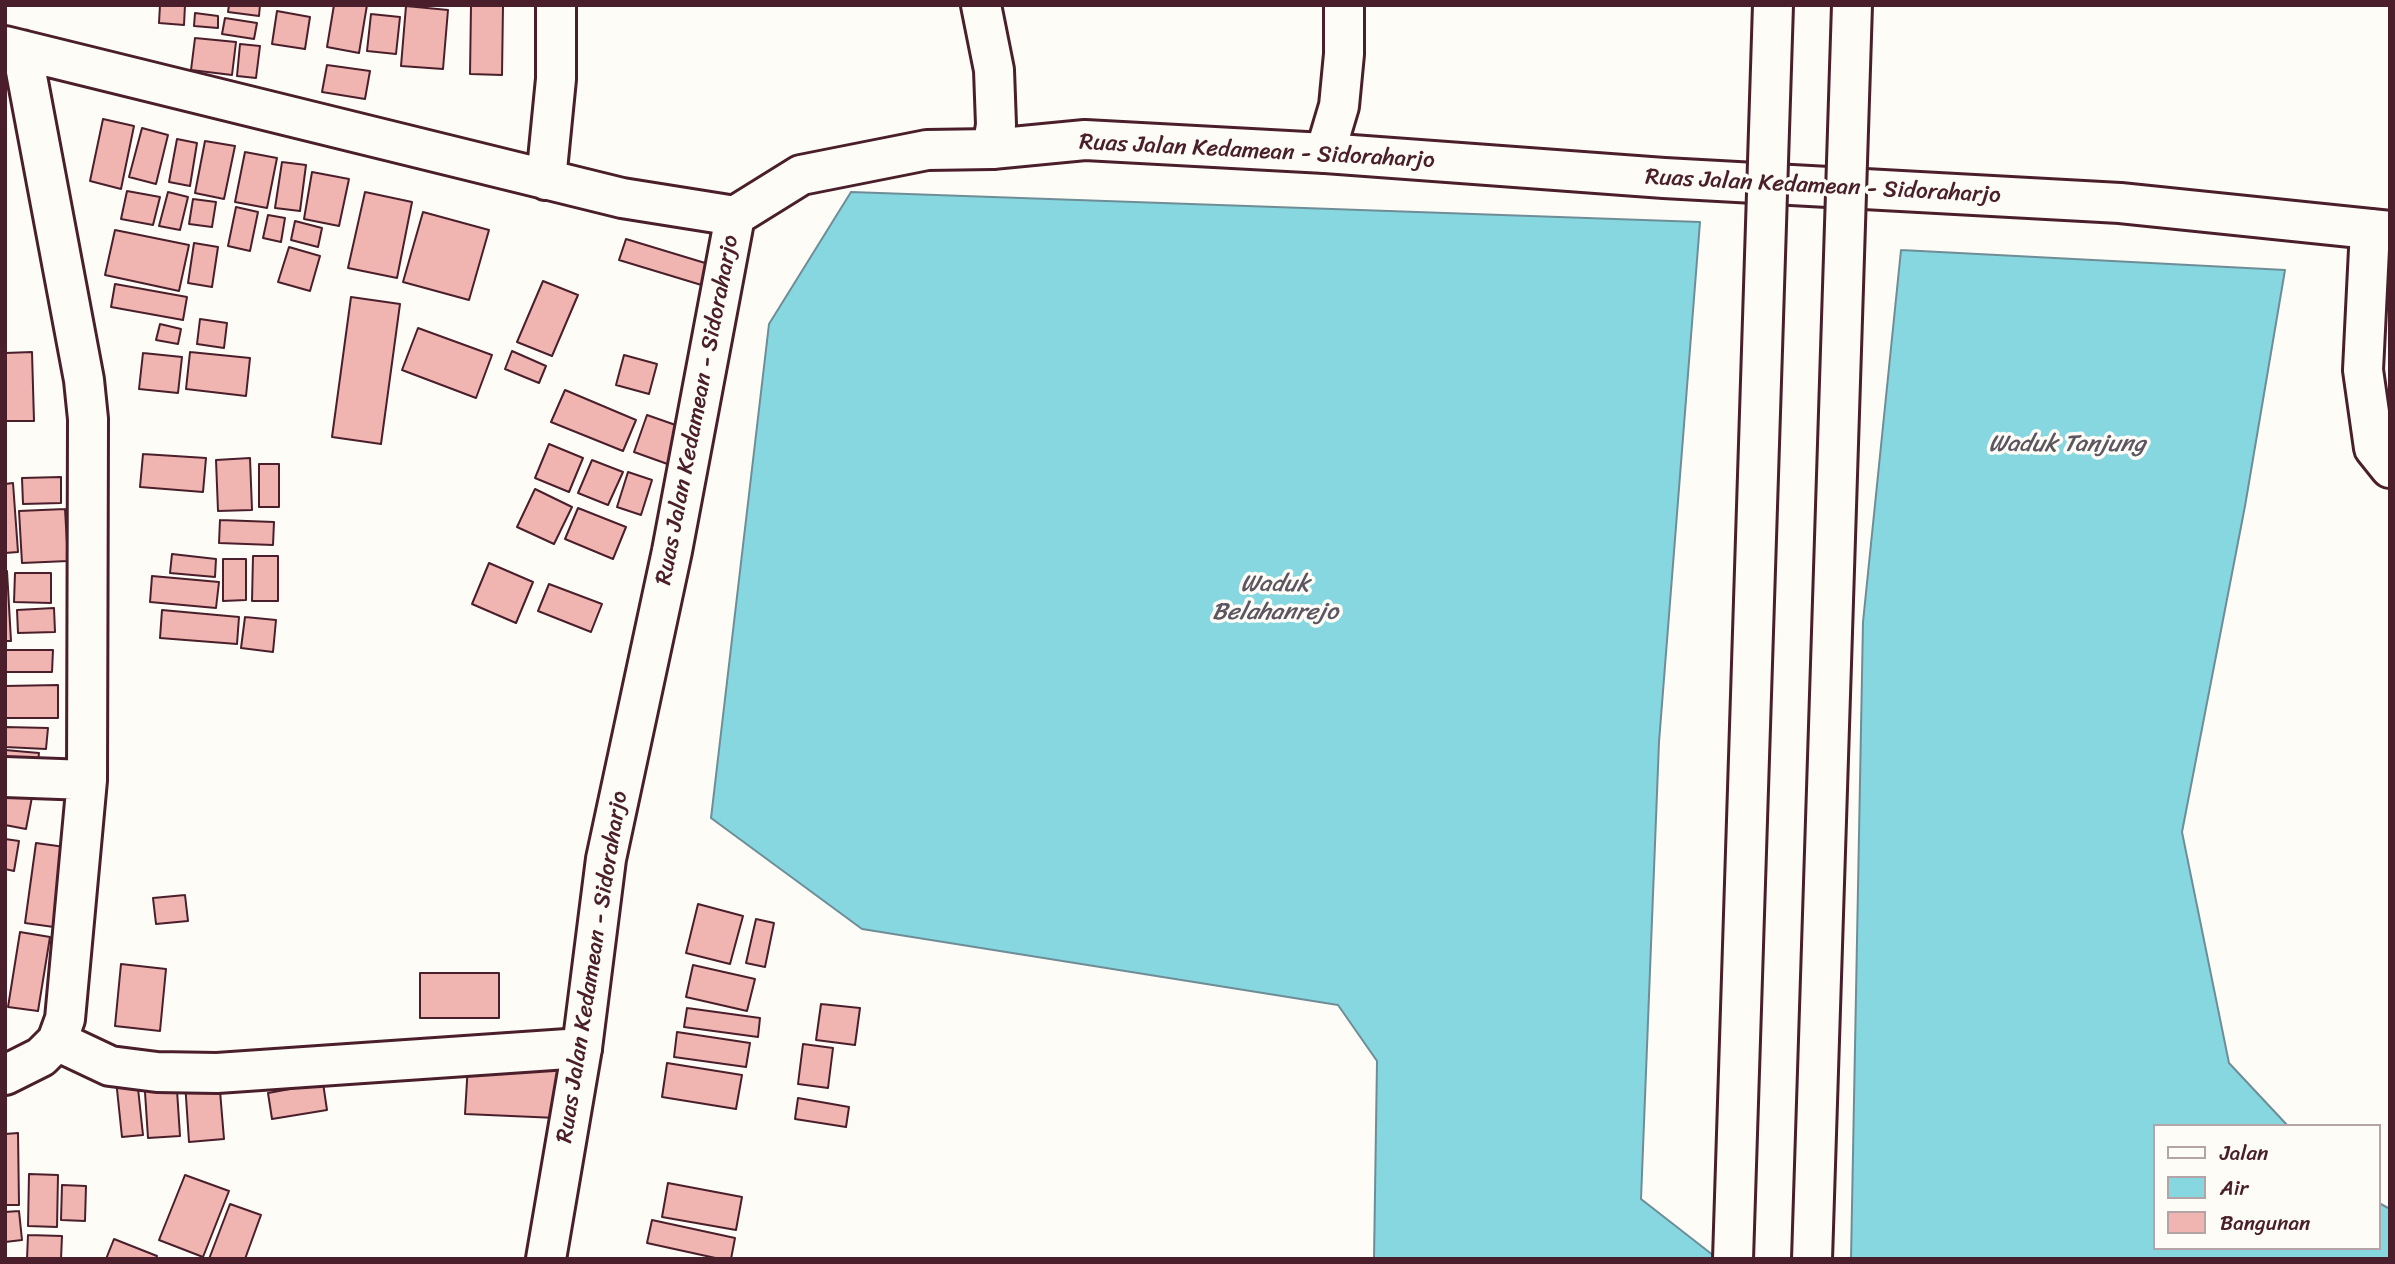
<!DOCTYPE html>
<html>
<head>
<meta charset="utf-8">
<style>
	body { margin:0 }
	#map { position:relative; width:2395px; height:1264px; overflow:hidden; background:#fdfcf7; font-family:Sriracha,sans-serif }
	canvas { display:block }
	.frame { position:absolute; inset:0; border:7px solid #4a1f2b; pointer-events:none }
	.legend { position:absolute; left:2153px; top:1124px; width:228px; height:126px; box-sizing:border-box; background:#fdfcf7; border:2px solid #b5a4a5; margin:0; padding:9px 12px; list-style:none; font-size:21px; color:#4a1f2b }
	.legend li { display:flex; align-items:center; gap:14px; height:35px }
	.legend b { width:35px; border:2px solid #b5a4a5 }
</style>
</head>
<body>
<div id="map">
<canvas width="2395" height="1264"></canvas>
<div class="frame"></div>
<ul class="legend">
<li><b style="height:9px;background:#fdfcf7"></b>Jalan</li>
<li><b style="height:19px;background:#86d7df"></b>Air</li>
<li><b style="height:19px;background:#f0b4b1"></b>Bangunan</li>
</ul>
</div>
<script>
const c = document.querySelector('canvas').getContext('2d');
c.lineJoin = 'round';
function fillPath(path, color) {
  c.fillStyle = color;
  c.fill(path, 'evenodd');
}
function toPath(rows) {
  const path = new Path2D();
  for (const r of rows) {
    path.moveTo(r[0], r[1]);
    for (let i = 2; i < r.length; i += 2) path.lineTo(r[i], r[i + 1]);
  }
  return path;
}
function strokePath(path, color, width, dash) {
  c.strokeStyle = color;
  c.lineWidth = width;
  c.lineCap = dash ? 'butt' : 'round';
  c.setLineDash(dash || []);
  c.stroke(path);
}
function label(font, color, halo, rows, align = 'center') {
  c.font = font + ' Sriracha,sans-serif';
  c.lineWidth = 7;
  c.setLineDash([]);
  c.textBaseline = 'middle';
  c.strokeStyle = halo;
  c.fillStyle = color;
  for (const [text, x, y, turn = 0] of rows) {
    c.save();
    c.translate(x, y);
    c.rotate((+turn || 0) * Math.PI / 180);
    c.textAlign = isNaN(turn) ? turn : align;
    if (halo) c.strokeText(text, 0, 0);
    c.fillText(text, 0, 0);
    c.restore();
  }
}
const water = toPath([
	[851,192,1700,222,1659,742,1641,1199,1718,1259,1374,1259,1377,1061,1338,1005,862,929,711,818,769,324,851,192],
	[1901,250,2285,270,2245,506,2182,832,2229,1063,2288,1126,2155,1126,2155,1248,2379,1248,2379,1203,2390,1209,2390,1259,1851,1259,1863,622,1901,250]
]);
fillPath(water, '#86d7df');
strokePath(water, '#6e8d97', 2);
const building = toPath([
	[160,5,185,5,184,25,159,23,160,5],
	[229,5,260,5,259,16,228,12,229,5],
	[334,5,367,5,359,53,327,47,334,5],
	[471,5,503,6,502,75,470,74,471,5],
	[406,6,448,10,443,69,401,66,406,6],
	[277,11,310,17,305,49,272,44,277,11],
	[195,13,218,16,218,28,194,26,195,13],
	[371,14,400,17,396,54,367,51,371,14],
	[225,18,257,23,254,39,222,34,225,18],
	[195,38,236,42,232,75,191,70,195,38],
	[240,44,260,46,256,78,237,76,240,44],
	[327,65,370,71,365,99,322,92,327,65],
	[103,119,134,126,121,189,90,181,103,119],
	[142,128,168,135,156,184,129,177,142,128],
	[177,139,197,143,190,186,169,182,177,139],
	[205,141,235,146,224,199,195,193,205,141],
	[245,152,277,158,267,208,235,202,245,152],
	[282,162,306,165,300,211,275,208,282,162],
	[312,172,349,179,339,226,304,219,312,172],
	[127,191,160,197,153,225,121,219,127,191],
	[168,192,188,197,180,230,159,226,168,192],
	[365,192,412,202,397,278,348,268,365,192],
	[193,199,216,202,212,227,189,224,193,199],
	[236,207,258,212,250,251,228,246,236,207],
	[423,212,489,230,469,300,403,282,423,212],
	[268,215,285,218,281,242,263,238,268,215],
	[295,221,322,228,318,247,291,240,295,221],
	[115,230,189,245,179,291,105,275,115,230],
	[626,239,715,266,708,287,619,260,626,239],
	[194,243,218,247,212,287,188,283,194,243],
	[289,247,320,256,310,291,278,282,289,247],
	[543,281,578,295,552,356,517,342,543,281],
	[115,284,187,297,183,320,111,307,115,284],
	[351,297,400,304,381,444,332,437,351,297],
	[200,319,227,323,224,348,197,344,200,319],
	[160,324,181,329,178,344,156,340,160,324],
	[418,328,492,355,476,398,402,370,418,328],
	[512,351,546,366,539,383,505,369,512,351],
	[32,352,34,421,5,421,5,353,32,352],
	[190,352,250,358,246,396,186,389,190,352],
	[143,353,182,357,178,393,139,389,143,353],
	[624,355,657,364,649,394,616,385,624,355],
	[565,390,636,420,623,451,551,422,565,390],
	[647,415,687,429,673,466,634,452,647,415],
	[549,444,583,458,569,492,535,478,549,444],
	[143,454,206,458,203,492,140,487,143,454],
	[250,458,252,510,218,511,216,460,250,458],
	[592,460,623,472,608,505,578,493,592,460],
	[259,464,279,464,279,507,259,507,259,464],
	[628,472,652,480,641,515,617,507,628,472],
	[61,477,61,503,23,504,22,478,61,477],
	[13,483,18,552,5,553,5,484,13,483],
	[535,489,572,507,554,544,517,527,535,489],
	[578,508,626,527,613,559,565,539,578,508],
	[65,509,68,561,22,563,19,511,65,509],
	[220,520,274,522,273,545,219,543,220,520],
	[172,554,216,559,215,577,170,573,172,554],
	[253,556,278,556,278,601,252,601,253,556],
	[223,559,246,559,246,600,223,601,223,559],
	[489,563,533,582,516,623,472,604,489,563],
	[5,571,7,571,11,641,5,641,5,571],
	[15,573,51,573,51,603,14,602,15,573],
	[152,576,219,582,216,608,150,602,152,576],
	[549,584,602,604,591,632,538,611,549,584],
	[54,608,55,632,18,633,17,610,54,608],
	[162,610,239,617,237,644,160,638,162,610],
	[245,617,276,620,273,652,241,648,245,617],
	[5,650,53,650,52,672,5,672,5,650],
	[58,685,58,718,5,718,5,686,58,685],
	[5,727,48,728,46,749,5,747,5,727],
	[5,750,39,753,37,771,5,769,5,750],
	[5,792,32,797,26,829,5,825,5,792],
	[5,839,19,841,14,871,5,869,5,839],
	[36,843,72,848,61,928,25,923,36,843],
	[185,895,188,921,156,924,153,898,185,895],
	[698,904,743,916,730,964,686,953,698,904],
	[756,919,774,923,765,967,746,963,756,919],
	[20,932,50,937,38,1011,8,1007,20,932],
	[121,964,166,969,160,1031,115,1026,121,964],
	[693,965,755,979,747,1011,686,997,693,965],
	[420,973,499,973,499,1018,420,1018,420,973],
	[821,1004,860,1008,855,1045,816,1040,821,1004],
	[687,1008,760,1018,758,1037,684,1027,687,1008],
	[677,1032,750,1043,746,1067,674,1057,677,1032],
	[803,1044,833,1048,828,1088,798,1084,803,1044],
	[667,1063,742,1075,736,1109,662,1097,667,1063],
	[468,1064,559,1067,557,1118,465,1114,468,1064],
	[176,1075,180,1136,148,1138,144,1077,176,1075],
	[137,1079,143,1135,122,1137,116,1080,137,1079],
	[219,1079,224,1139,189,1142,185,1082,219,1079],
	[323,1083,327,1110,272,1119,268,1093,323,1083],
	[798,1098,849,1107,846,1127,795,1119,798,1098],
	[18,1133,19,1205,5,1205,5,1134,18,1133],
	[29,1174,58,1175,57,1227,28,1226,29,1174],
	[185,1175,229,1191,203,1257,159,1240,185,1175],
	[668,1183,742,1197,736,1230,662,1217,668,1183],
	[62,1185,86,1186,85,1221,61,1220,62,1185],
	[230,1204,261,1215,245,1259,209,1259,230,1204],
	[19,1211,22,1240,5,1242,5,1212,19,1211],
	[652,1220,735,1238,731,1259,720,1259,647,1243,652,1220],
	[28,1235,62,1236,61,1259,27,1259,28,1235],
	[114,1239,157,1256,156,1259,106,1259,114,1239]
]);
fillPath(building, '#f0b4b1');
strokePath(building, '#4a1f2b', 2);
const minor = toPath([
	[981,5,994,70,996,125,992,149],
	[5,46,622,198,735,216],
	[1325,153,1339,106,1344,54,1344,5],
	[546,180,556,79,556,5],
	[2370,229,2363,370,2374,448,2390,468],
	[5,777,87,780],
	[57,1041,110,1066,157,1072,217,1073,582,1048],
	[5,1075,41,1057,57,1041,65,1019,87,780,88,419,84,380,22,50]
]);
const major = toPath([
	[546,1259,582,1048,606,859,672,551,735,216,801,175,927,150,992,149,1085,140,1325,153,1664,178,2120,203,2390,231]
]);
strokePath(minor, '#4a1f2b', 44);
strokePath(major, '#4a1f2b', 44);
strokePath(minor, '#fdfcf7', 38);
strokePath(major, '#fdfcf7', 38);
const highwayBridge = toPath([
	[1733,1259,1773,5],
	[1812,1259,1852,5]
]);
strokePath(highwayBridge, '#4a1f2b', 44, []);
strokePath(highwayBridge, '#fdfcf7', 38);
label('23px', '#4a1f2b', '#fdfcf7', [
	["Ruas Jalan Kedamean - Sidoraharjo",1257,152,3],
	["Ruas Jalan Kedamean - Sidoraharjo",1823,187,3],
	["Ruas Jalan Kedamean - Sidoraharjo",698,410,-79],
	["Ruas Jalan Kedamean - Sidoraharjo",593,967,-81]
]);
label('italic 24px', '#5c5661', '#fdfcf7', [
	["Waduk Tanjung",2067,445],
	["Waduk",1275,585],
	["Belahanrejo",1275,613]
]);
</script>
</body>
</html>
